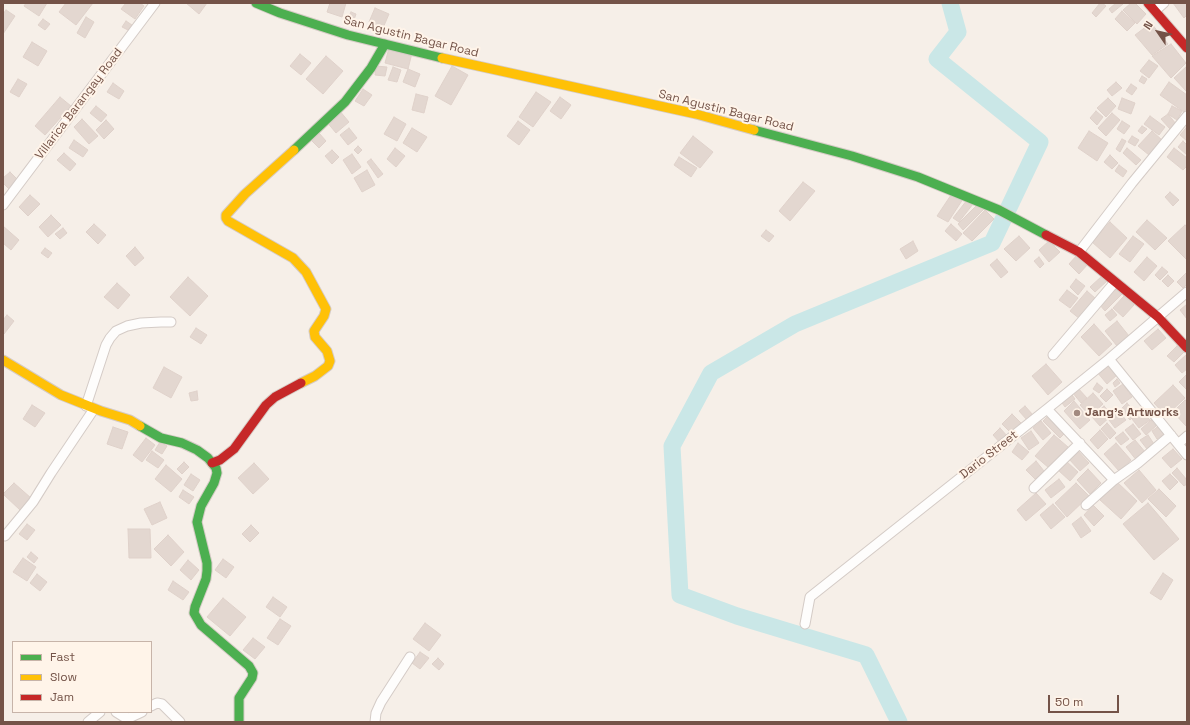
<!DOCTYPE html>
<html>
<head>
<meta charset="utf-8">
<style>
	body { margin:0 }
	#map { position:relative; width:1190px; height:725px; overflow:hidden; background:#f6efe8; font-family:"Space Grotesk",sans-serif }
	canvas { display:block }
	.frame { position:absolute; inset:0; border:4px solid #745348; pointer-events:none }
	.legend { position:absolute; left:12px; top:641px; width:140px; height:72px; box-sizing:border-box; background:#fff4e9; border:1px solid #c7b4a9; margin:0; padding:5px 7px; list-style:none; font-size:12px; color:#745348 }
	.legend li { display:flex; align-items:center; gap:8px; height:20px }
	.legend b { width:20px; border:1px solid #c7b4a9 }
	.north { position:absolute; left:1138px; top:12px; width:40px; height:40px; -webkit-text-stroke:3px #fff4e9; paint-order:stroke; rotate:304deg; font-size:11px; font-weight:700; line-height:16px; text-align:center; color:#745348 }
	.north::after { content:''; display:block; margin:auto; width:14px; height:18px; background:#745348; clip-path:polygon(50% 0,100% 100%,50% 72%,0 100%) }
	.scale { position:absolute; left:1048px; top:695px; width:71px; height:18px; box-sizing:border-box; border:2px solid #745348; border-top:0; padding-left:5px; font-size:12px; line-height:14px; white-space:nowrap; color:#745348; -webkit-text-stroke:3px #fff4e9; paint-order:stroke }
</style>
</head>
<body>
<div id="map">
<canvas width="1190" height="725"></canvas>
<div class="frame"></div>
<ul class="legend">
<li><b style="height:5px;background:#4caf50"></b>Fast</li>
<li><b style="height:5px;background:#ffc107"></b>Slow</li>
<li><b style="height:5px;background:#c62828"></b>Jam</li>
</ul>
<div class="north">N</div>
<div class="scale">50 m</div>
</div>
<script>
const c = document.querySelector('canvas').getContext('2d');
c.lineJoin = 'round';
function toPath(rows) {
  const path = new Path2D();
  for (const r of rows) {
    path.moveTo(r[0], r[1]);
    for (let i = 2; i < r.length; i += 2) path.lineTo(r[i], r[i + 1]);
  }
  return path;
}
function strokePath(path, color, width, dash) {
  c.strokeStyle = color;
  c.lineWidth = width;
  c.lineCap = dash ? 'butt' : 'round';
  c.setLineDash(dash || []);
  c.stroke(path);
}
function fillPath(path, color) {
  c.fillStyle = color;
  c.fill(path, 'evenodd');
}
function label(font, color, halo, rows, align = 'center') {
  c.font = font + ' "Space Grotesk",sans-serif';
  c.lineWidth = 4;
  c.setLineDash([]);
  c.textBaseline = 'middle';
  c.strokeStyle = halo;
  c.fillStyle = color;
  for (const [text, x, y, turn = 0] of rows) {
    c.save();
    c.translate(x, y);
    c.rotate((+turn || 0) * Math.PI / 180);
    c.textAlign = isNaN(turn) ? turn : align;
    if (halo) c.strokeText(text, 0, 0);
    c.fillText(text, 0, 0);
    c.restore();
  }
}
strokePath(toPath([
	[899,722,866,655,737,616,680,595,672,446,711,373,795,324,992,243,1040,142,937,59,958,32,950,3]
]), '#cae7e7', 17);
const building = toPath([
	[26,3,47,3,39,16,24,6,26,3],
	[66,3,93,3,76,25,59,12,66,3],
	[126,3,140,3,144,6,135,19,121,9,126,3],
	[186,3,207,3,199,14,186,3],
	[330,3,346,3,342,17,327,12,330,3],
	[1100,3,1102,3,1106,6,1096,17,1092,13,1100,3],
	[1116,3,1123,4,1112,13,1109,9,1116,3],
	[1131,3,1135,3,1146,14,1137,24,1123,10,1131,3],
	[1173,3,1187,3,1187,15,1184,18,1173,3],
	[375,8,389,14,383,28,369,22,375,8],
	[6,10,15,16,3,34,3,14,6,10],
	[1122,11,1135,23,1127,31,1115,19,1122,11],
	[351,12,356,14,354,20,348,18,351,12],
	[86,17,94,22,85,38,77,33,86,17],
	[43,19,50,24,45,30,38,25,43,19],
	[126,21,132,25,128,30,122,27,126,21],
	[1151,23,1168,44,1152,55,1135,35,1151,23],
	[32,42,47,51,38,66,23,57,32,42],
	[1171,44,1186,63,1171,78,1152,56,1171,44],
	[389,48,412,53,408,69,385,63,389,48],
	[300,54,311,63,301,75,290,66,300,54],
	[326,56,343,71,323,94,306,79,326,56],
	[1149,60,1158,66,1149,78,1140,71,1149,60],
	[376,66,387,67,385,76,375,75,376,66],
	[452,66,468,75,451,105,435,96,452,66],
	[1187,66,1187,92,1174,78,1187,66],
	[393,67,401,70,397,82,388,80,393,67],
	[408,69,420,74,415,87,403,82,408,69],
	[1142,76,1147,79,1144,84,1139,81,1142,76],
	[18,79,27,84,19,97,10,92,18,79],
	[1116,82,1122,88,1112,96,1107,90,1116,82],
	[1169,82,1187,95,1187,108,1184,112,1160,95,1169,82],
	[113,83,124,91,119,99,107,92,113,83],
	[1131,84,1137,88,1132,95,1126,91,1131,84],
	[363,89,372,95,364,106,355,101,363,89],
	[536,92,551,102,533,127,519,117,536,92],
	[416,94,428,97,424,113,412,110,416,94],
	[60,97,71,106,45,135,35,126,60,97],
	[560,97,571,105,561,119,550,111,560,97],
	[1108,98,1116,106,1106,117,1097,108,1108,98],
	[1122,98,1135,103,1131,114,1118,109,1122,98],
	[96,106,107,115,101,122,90,113,96,106],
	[1172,106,1182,111,1177,120,1168,114,1172,106],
	[339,110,349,122,336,133,326,121,339,110],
	[1096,111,1103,117,1097,125,1090,118,1096,111],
	[1112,113,1120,120,1106,136,1098,128,1112,113],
	[1168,114,1176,124,1170,129,1161,119,1168,114],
	[1150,116,1165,127,1159,135,1144,124,1150,116],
	[394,117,406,124,397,141,384,134,394,117],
	[82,119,98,136,89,144,74,127,82,119],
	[106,120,114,129,104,139,96,130,106,120],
	[518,121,530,130,519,145,507,136,518,121],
	[1122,121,1130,126,1124,134,1117,129,1122,121],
	[1142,126,1147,129,1142,134,1138,131,1142,126],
	[349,128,357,138,348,145,340,135,349,128],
	[412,128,427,137,417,152,403,143,412,128],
	[1186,128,1187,129,1187,141,1180,135,1186,128],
	[1089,131,1108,143,1097,161,1078,148,1089,131],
	[1152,131,1162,140,1149,155,1138,146,1152,131],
	[319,133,326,141,319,148,311,140,319,133],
	[693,136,713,152,700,168,680,153,693,136],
	[1132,136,1139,140,1135,146,1128,142,1132,136],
	[1122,139,1126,141,1120,152,1116,149,1122,139],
	[74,140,88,150,83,157,69,148,74,140],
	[1183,141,1187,145,1187,155,1178,147,1183,141],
	[358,146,362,150,358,154,354,150,358,146],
	[395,148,405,156,396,167,387,159,395,148],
	[1127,148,1141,160,1136,165,1123,153,1127,148],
	[1174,148,1187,158,1187,166,1183,170,1167,157,1174,148],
	[332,150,339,157,332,164,325,156,332,150],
	[64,153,76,164,70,171,57,160,64,153],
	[352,154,361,167,352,174,343,160,352,154],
	[1110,155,1118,163,1112,169,1104,162,1110,155],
	[679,157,697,168,691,177,674,165,679,157],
	[371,159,383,174,378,178,367,162,371,159],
	[1119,165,1127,171,1123,177,1115,171,1119,165],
	[367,170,375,185,362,192,354,178,367,170],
	[10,172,18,180,9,189,3,183,3,178,10,172],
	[803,182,815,191,790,221,779,211,803,182],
	[953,192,963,199,948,222,937,216,953,192],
	[1170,192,1179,200,1173,206,1165,197,1170,192],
	[30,195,40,204,28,216,19,207,30,195],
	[967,200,973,204,959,222,953,218,967,200],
	[979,203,984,209,963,230,958,224,979,203],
	[985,210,994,219,972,241,963,233,985,210],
	[51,215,61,225,48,237,39,227,51,215],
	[1147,220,1167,238,1155,250,1136,232,1147,220],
	[1110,222,1127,238,1110,258,1092,242,1110,222],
	[94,224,106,235,98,244,86,232,94,224],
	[951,224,962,234,956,241,945,231,951,224],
	[1185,225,1187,227,1187,260,1168,241,1185,225],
	[3,226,19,240,11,250,3,243,3,226],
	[63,228,67,233,60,239,55,234,63,228],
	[766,230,774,236,769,242,761,236,766,230],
	[1019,236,1030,248,1016,261,1004,249,1019,236],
	[1133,236,1144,244,1130,262,1119,254,1133,236],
	[913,241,918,251,906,259,900,249,913,241],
	[1049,241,1060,252,1049,262,1039,250,1049,241],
	[135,247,144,258,135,266,126,256,135,247],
	[45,248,52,253,48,258,41,253,45,248],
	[1078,254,1088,264,1079,274,1069,264,1078,254],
	[1039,257,1044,264,1040,268,1034,261,1039,257],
	[1147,257,1157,266,1144,281,1134,272,1147,257],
	[997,259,1008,272,1001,278,990,265,997,259],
	[1162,267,1168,272,1160,280,1155,275,1162,267],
	[1187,272,1187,284,1183,288,1177,282,1187,272],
	[1168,275,1174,281,1168,287,1162,281,1168,275],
	[1102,276,1107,281,1095,292,1090,287,1102,276],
	[188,277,208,296,190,316,170,297,188,277],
	[1076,279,1085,286,1078,295,1070,287,1076,279],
	[117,283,130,295,118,309,104,297,117,283],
	[1115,288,1122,294,1105,311,1099,304,1115,288],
	[1067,290,1078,298,1070,308,1059,300,1067,290],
	[1087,291,1096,299,1080,319,1070,311,1087,291],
	[1124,296,1134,305,1123,317,1113,308,1124,296],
	[1187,304,1187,319,1180,310,1187,304],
	[1112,309,1117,315,1110,321,1105,315,1112,309],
	[7,315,14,321,4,334,3,333,3,320,7,315],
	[1117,321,1129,336,1117,346,1105,331,1117,321],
	[1094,324,1112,344,1099,356,1081,337,1094,324],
	[196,328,207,335,201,344,190,337,196,328],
	[1158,329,1166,338,1152,350,1144,341,1158,329],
	[1177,346,1184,352,1174,362,1167,356,1177,346],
	[1187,354,1187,369,1182,373,1175,365,1187,354],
	[1107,363,1117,375,1107,384,1097,372,1107,363],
	[1046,364,1062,382,1048,395,1032,376,1046,364],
	[164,367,182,377,171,398,153,388,164,367],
	[1187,374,1187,390,1179,382,1187,374],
	[1117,379,1120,383,1115,387,1113,383,1117,379],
	[1097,383,1103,388,1099,393,1093,389,1097,383],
	[1123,384,1132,397,1122,404,1113,391,1123,384],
	[1173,385,1185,398,1166,416,1154,403,1173,385],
	[1077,387,1087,398,1081,403,1072,392,1077,387],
	[1107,389,1113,395,1106,402,1100,396,1107,389],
	[197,391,198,400,191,401,189,393,197,391],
	[1070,392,1075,399,1065,407,1060,400,1070,392],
	[1093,393,1103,404,1090,416,1080,405,1093,393],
	[1185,400,1187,402,1186,426,1173,412,1185,400],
	[1074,401,1090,420,1080,429,1064,411,1074,401],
	[1127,403,1136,414,1130,420,1121,409,1127,403],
	[32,405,45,413,35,427,23,419,32,405],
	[1025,406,1033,415,1027,420,1019,411,1025,406],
	[1104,406,1112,415,1100,426,1092,417,1104,406],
	[1119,412,1126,420,1115,428,1109,420,1119,412],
	[1143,412,1150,420,1139,428,1132,419,1143,412],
	[1012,414,1021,423,1011,433,1002,424,1012,414],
	[1049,415,1066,432,1060,438,1043,421,1049,415],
	[1151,420,1156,426,1146,435,1141,429,1151,420],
	[1041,421,1051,433,1043,440,1033,428,1041,421],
	[1107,423,1116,433,1110,439,1101,429,1107,423],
	[1133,424,1141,434,1133,440,1125,430,1133,424],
	[1160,425,1165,433,1157,439,1152,431,1160,425],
	[113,427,128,432,122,449,107,444,113,427],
	[1000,428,1008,437,1001,444,993,435,1000,428],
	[1100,430,1108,439,1098,449,1090,440,1100,430],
	[1031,431,1039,443,1029,450,1021,438,1031,431],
	[1123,432,1129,439,1121,445,1115,438,1123,432],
	[1054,435,1068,447,1049,468,1035,456,1054,435],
	[1148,435,1154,444,1147,449,1140,440,1148,435],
	[146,438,155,445,142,462,133,455,146,438],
	[1135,440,1146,453,1137,461,1126,447,1135,440],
	[160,442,167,446,162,454,155,450,160,442],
	[1018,443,1029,452,1022,460,1012,452,1018,443],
	[1116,443,1131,460,1119,471,1104,454,1116,443],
	[1173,449,1182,459,1171,468,1162,458,1173,449],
	[1077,450,1089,463,1080,471,1068,458,1077,450],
	[152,451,164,460,158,468,146,460,152,451],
	[1036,461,1044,471,1035,479,1026,470,1036,461],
	[1066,461,1078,472,1070,481,1058,470,1066,461],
	[184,462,189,467,182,474,177,469,184,462],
	[254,463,269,479,253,494,238,478,254,463],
	[166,465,182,479,171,492,155,479,166,465],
	[1177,468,1187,480,1187,484,1184,486,1172,473,1177,468],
	[1088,469,1101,483,1090,494,1077,480,1088,469],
	[1139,470,1156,490,1142,503,1124,483,1139,470],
	[191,474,200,480,193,491,184,485,191,474],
	[1170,474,1178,482,1170,490,1162,481,1170,474],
	[1059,479,1065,487,1051,498,1045,490,1059,479],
	[1117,482,1137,501,1121,519,1100,500,1117,482],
	[14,483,31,498,20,510,3,494,14,483],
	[1076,483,1089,496,1067,517,1055,503,1076,483],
	[1159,489,1176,506,1166,517,1148,499,1159,489],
	[183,490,194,497,189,504,179,497,183,490],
	[1036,493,1046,504,1026,521,1017,510,1036,493],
	[160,502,167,518,152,525,144,509,160,502],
	[1148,503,1179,539,1154,560,1123,524,1148,503],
	[1053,504,1065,517,1051,529,1040,515,1053,504],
	[1093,505,1104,516,1094,526,1084,515,1093,505],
	[1081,517,1091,531,1081,538,1072,524,1081,517],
	[27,524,35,530,27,540,19,534,27,524],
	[251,525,259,533,250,542,242,534,251,525],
	[128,529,150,529,151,558,129,558,128,529],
	[168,535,184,552,171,566,154,549,168,535],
	[31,552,38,558,34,563,27,557,31,552],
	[23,558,36,567,27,581,13,572,23,558],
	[223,559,234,567,226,578,215,570,223,559],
	[188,560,199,570,191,580,180,570,188,560],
	[1163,573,1173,580,1161,600,1150,593,1163,573],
	[37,574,47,582,40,591,30,583,37,574],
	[173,581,189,592,183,600,168,590,173,581],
	[273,597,287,607,280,617,266,607,273,597],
	[223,598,246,617,230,636,207,617,223,598],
	[280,619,291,626,278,645,267,638,280,619],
	[425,623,441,635,429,651,413,639,425,623],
	[253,638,265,647,255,659,243,650,253,638],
	[420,652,429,658,420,669,412,663,420,652],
	[438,658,444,664,439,670,432,664,438,658]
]);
fillPath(building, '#e3d7d0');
strokePath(building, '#dfd1ca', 1);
const street = toPath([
	[1155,11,1164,3],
	[3,205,155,3],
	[1079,252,1132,183,1187,116],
	[1053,355,1115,282],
	[1109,359,1187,455],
	[86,406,106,345,110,338,116,331,127,326,141,323,161,322,171,322],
	[1047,409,1114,480,1138,463,1171,435],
	[1178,444,1187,436],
	[1034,488,1080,443],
	[1086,505,1114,480],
	[5,536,33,502,51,473,94,409],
	[805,624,810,597,1047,409,1109,359,1187,292],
	[151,706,157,703,162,704,180,722],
	[116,712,124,717,129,718,142,712],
	[88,722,100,712],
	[375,722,376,713,381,702,410,657]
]);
const fast = toPath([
	[256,3,280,13,348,35,442,58],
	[754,130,852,156,918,177,999,210,1046,235],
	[294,150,345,102,371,68,385,44],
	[140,426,161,438,182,443,197,450,208,458,216,468,217,473,214,483,201,506,197,522,207,563,207,571,206,579,195,607,194,613,201,625,249,666,253,673,252,678,239,698,239,722]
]);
const slow = toPath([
	[442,58,696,114,754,130],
	[294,150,245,194,226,215,226,218,228,221,293,258,306,272,326,309,324,316,314,331,315,337,327,351,330,361,328,366,315,376,301,383],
	[3,360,61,395,101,411,130,420,140,426]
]);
const jam = toPath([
	[1148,3,1187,48],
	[1046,235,1079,252,1158,317,1187,348],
	[212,463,220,460,234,449,266,405,275,397,301,383]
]);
strokePath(street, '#d4cbc6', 11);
strokePath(fast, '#d5cbc5', 11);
strokePath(slow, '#d5cbc5', 11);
strokePath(jam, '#d5cbc5', 11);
strokePath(street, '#fefdfc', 9);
strokePath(fast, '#4caf50', 9);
strokePath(slow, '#ffc107', 9);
strokePath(jam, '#c62828', 9);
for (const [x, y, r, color] of [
	[1077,413,4,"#a28a80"]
]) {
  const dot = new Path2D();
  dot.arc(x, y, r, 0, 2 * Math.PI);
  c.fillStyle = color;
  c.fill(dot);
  strokePath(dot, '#fff4e9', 1.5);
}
label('12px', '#745348', '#fff4e9', [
	["San Agustin Bagar Road",411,37,14],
	["Villarica Barangay Road",79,104,-53],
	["San Agustin Bagar Road",726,111,14],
	["Dario Street",989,455,-38]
]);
label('bold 12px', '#745348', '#fff4e9', [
	["Jang's Artworks",1085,413]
], 'left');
</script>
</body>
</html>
